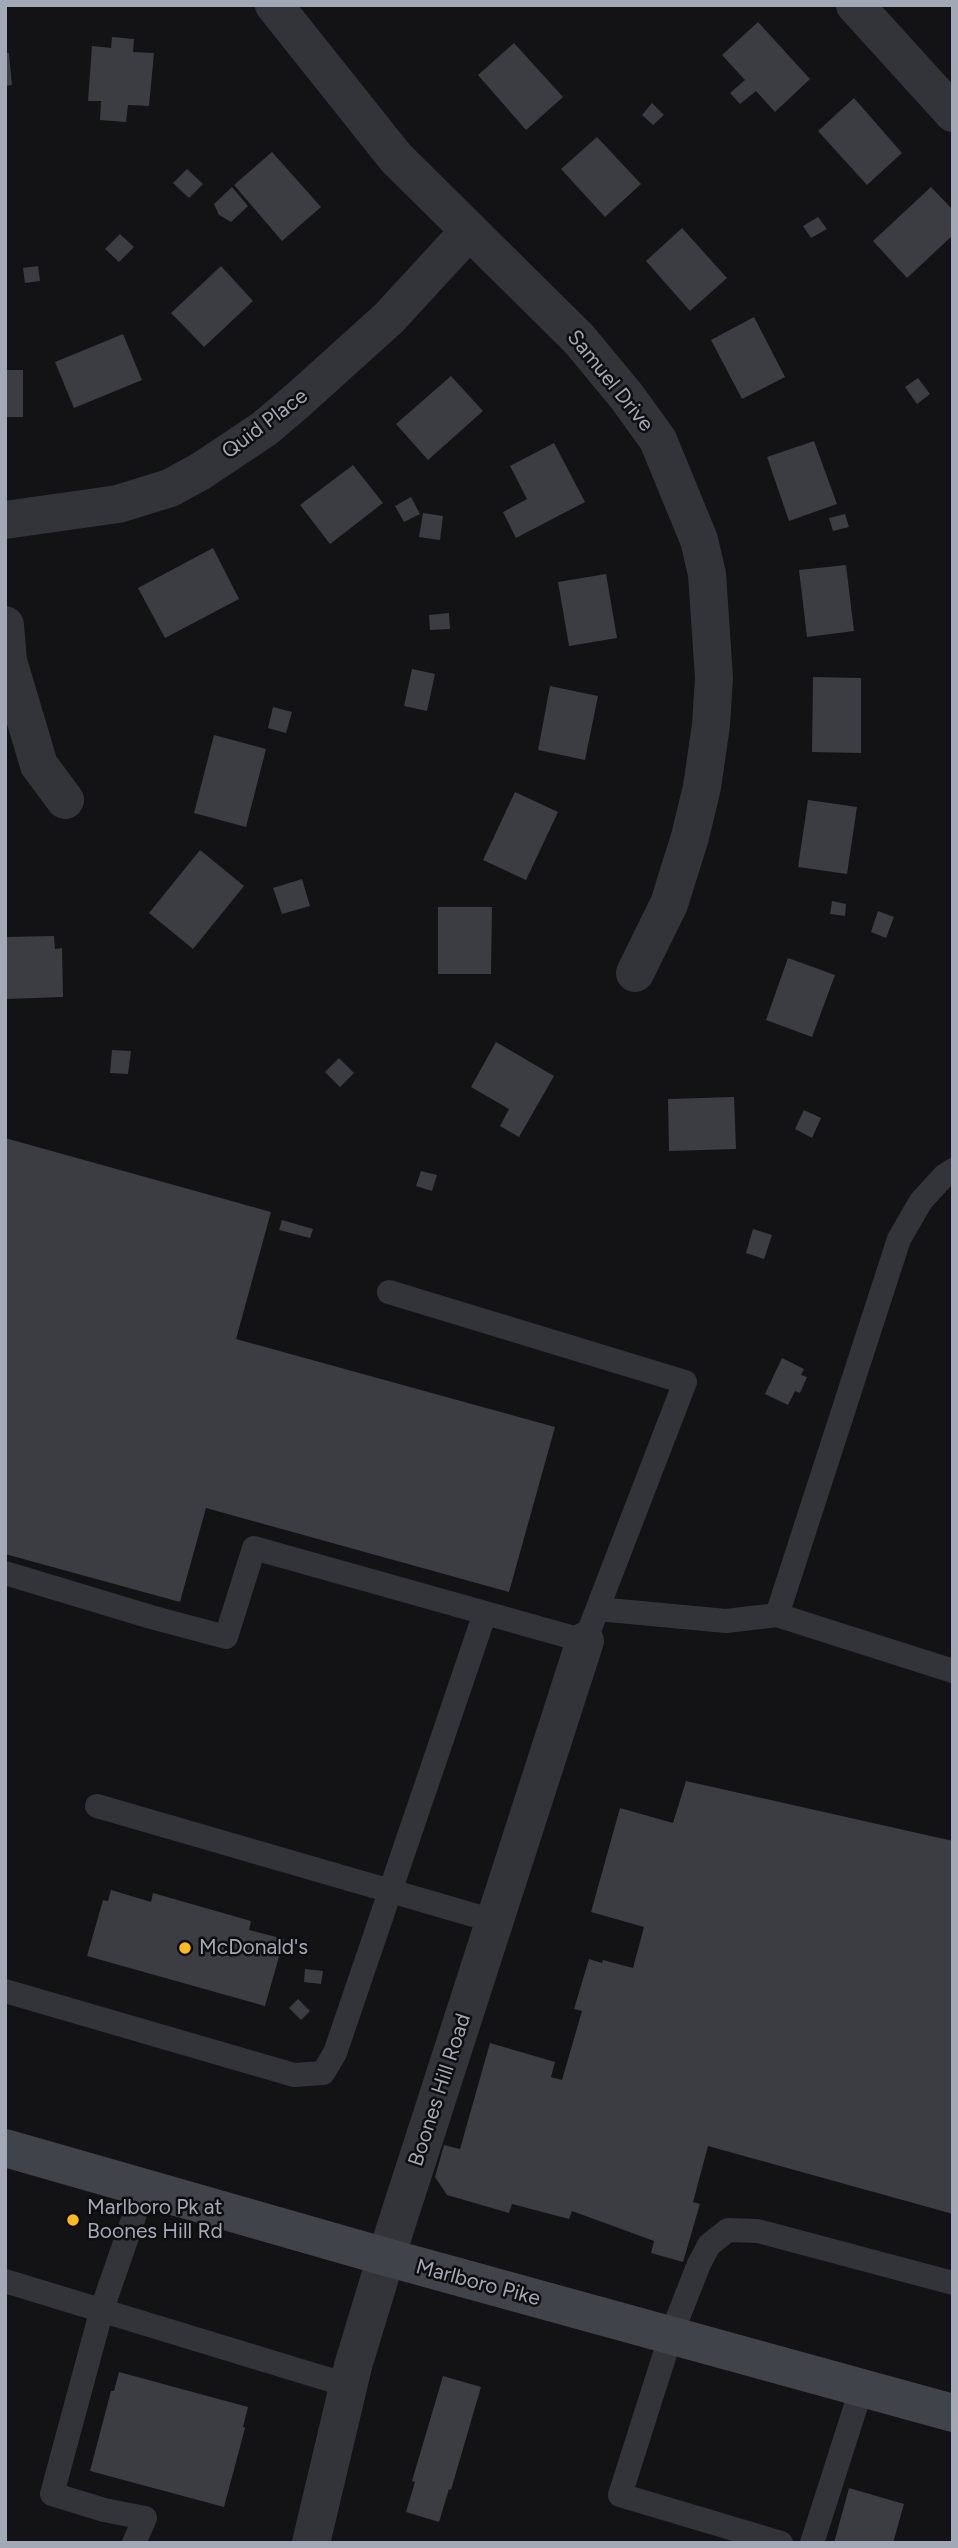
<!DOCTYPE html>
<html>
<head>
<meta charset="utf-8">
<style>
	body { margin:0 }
	#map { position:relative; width:958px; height:2548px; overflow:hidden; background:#131214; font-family:Figtree,sans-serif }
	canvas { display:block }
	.frame { position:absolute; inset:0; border:7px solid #a3a8b6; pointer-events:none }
</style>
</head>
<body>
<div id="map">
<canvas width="958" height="2548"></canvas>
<div class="frame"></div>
</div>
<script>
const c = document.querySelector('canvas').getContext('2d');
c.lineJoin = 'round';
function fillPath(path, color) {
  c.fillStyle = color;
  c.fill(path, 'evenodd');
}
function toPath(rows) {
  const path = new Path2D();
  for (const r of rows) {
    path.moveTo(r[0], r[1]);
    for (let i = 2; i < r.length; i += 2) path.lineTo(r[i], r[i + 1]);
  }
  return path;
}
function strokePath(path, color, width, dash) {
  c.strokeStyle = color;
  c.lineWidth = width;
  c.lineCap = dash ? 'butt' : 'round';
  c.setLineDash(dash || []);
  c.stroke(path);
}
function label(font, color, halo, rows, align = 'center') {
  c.font = font + ' Figtree,sans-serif';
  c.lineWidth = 5;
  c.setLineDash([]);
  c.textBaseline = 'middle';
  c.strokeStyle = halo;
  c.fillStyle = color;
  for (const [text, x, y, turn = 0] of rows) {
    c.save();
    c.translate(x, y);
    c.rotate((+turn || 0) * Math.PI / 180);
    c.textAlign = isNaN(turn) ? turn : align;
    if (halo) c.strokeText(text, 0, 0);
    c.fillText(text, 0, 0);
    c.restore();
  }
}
fillPath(toPath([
	[758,22,810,79,775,112,756,91,740,104,730,93,745,80,722,55],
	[112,37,134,39,133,52,154,53,149,106,128,105,126,122,100,120,101,101,88,101,92,46,111,48],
	[514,43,563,97,526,130,478,75],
	[5,53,9,53,12,85,5,86],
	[854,98,902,153,867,185,818,131],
	[652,103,664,115,653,125,642,115],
	[597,137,641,184,605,217,561,169],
	[272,152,321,207,282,241,234,185],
	[187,169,203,184,189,198,173,183],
	[232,187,248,206,231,222,219,215,214,204],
	[931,187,953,210,953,235,907,278,873,241],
	[818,217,827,229,811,238,803,226],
	[682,228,727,278,690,311,646,261],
	[120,234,134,247,119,262,105,249],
	[38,266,40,281,25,283,23,268],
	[221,266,253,301,204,347,171,313],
	[754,317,785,377,742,399,711,340],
	[123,334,142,380,74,408,55,362],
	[5,370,23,370,23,417,5,417],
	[451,376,483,411,428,460,396,424],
	[918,378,930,394,917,404,905,387],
	[814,441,837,504,789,521,767,457],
	[554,443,585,502,516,538,503,512,527,499,510,466],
	[353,465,383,503,330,544,300,505],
	[411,497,420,514,404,522,395,506],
	[423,513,443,516,440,540,419,537],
	[845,514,849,527,833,531,829,518],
	[213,548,239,599,165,638,138,588],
	[846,565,854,631,807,637,799,570],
	[606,574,617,638,569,646,558,582],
	[449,613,450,629,430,630,429,615],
	[412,669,435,674,427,711,404,706],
	[813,677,861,678,861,753,812,752],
	[550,686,598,696,585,760,538,750],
	[273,707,292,712,286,733,268,728],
	[214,735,266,749,246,827,194,813],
	[515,792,558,812,526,880,483,860],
	[808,800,857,807,847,874,798,867],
	[200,850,244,886,193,949,149,913],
	[302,879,310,906,282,914,273,888],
	[832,901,846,904,845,916,830,914],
	[438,907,492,907,491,974,438,974],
	[878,911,894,917,886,938,871,932],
	[54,936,55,949,62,948,63,997,7,999,5,937],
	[788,958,835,975,812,1037,766,1020],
	[496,1042,554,1076,519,1137,500,1126,509,1109,471,1087],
	[112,1050,131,1051,128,1074,110,1073],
	[339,1058,354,1073,340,1087,325,1072],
	[734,1097,736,1149,669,1151,668,1099],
	[804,1110,821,1118,812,1138,795,1129],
	[5,1138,271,1212,236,1339,555,1427,509,1592,206,1508,180,1602,5,1554],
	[421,1171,437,1175,432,1191,416,1186],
	[282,1220,313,1229,310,1238,279,1230],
	[753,1229,772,1235,764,1259,746,1253],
	[782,1358,804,1369,801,1375,807,1377,800,1393,795,1391,788,1405,765,1394],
	[686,1781,953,1841,953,2214,708,2146,693,2202,700,2204,683,2262,651,2253,654,2241,572,2211,569,2219,512,2204,509,2213,447,2195,435,2177,444,2145,460,2149,490,2043,555,2062,551,2077,562,2080,582,2011,574,2009,589,1959,602,1963,603,1960,633,1968,644,1927,591,1912,620,1808,673,1823],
	[111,1890,151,1902,153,1893,251,1921,249,1930,284,1939,265,2006,87,1956,103,1900,108,1901],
	[305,1969,323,1971,321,1984,304,1982],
	[298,1999,310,2011,301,2020,289,2008],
	[119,2372,248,2407,243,2427,245,2428,224,2507,90,2471,111,2391,114,2391],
	[443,2376,481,2387,451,2490,449,2489,439,2522,406,2512,415,2482,412,2481],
	[849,2488,904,2504,893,2543,834,2543]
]), '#3c3d42');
strokePath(toPath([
	[5,1573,151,1617,226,1637,254,1548,585,1641,685,1382,389,1292],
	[598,1609,726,1621,777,1615,953,1671],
	[777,1615,899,1239,921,1201,944,1176,953,1170],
	[97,1806,494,1921],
	[5,1991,294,2075,323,2073,335,2053,485,1613],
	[5,2281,350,2386],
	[134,2543,145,2518,104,2510,52,2494,102,2309,144,2188],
	[781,2543,620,2495,671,2335,699,2264,709,2245,728,2230,758,2231,953,2283],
	[812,2543,861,2390]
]), '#33343a', 24);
strokePath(toPath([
	[274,5,396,158,579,339,627,397,658,440,699,540,707,574,714,678,711,725,702,787,690,837,669,904,635,973],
	[855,5,953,113],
	[5,520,118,504,170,488,201,471,264,429,297,401,389,318,469,231],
	[5,625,8,661,39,765,65,800],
	[311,2543,353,2366,386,2257,585,1641]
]), '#33343a', 38);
strokePath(toPath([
	[5,2148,386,2257,953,2413]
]), '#41434a', 38);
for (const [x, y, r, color] of [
	[185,1948,7,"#ffba20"],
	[73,2220,7,"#ffba20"]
]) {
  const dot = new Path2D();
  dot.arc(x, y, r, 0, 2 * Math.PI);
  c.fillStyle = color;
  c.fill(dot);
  strokePath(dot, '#0e0d0f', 2.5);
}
label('21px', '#a3a8b6', '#0e0d0f', [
	["Samuel Drive",610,381,51],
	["Quid Place",265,424,-37],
	["Boones Hill Road",440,2090,-72],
	["Marlboro Pike",478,2283,15]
]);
label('21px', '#a3a8b6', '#0e0d0f', [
	["McDonald's",199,1948],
	["Marlboro Pk at",87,2208],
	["Boones Hill Rd",87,2232]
], 'left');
</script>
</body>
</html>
